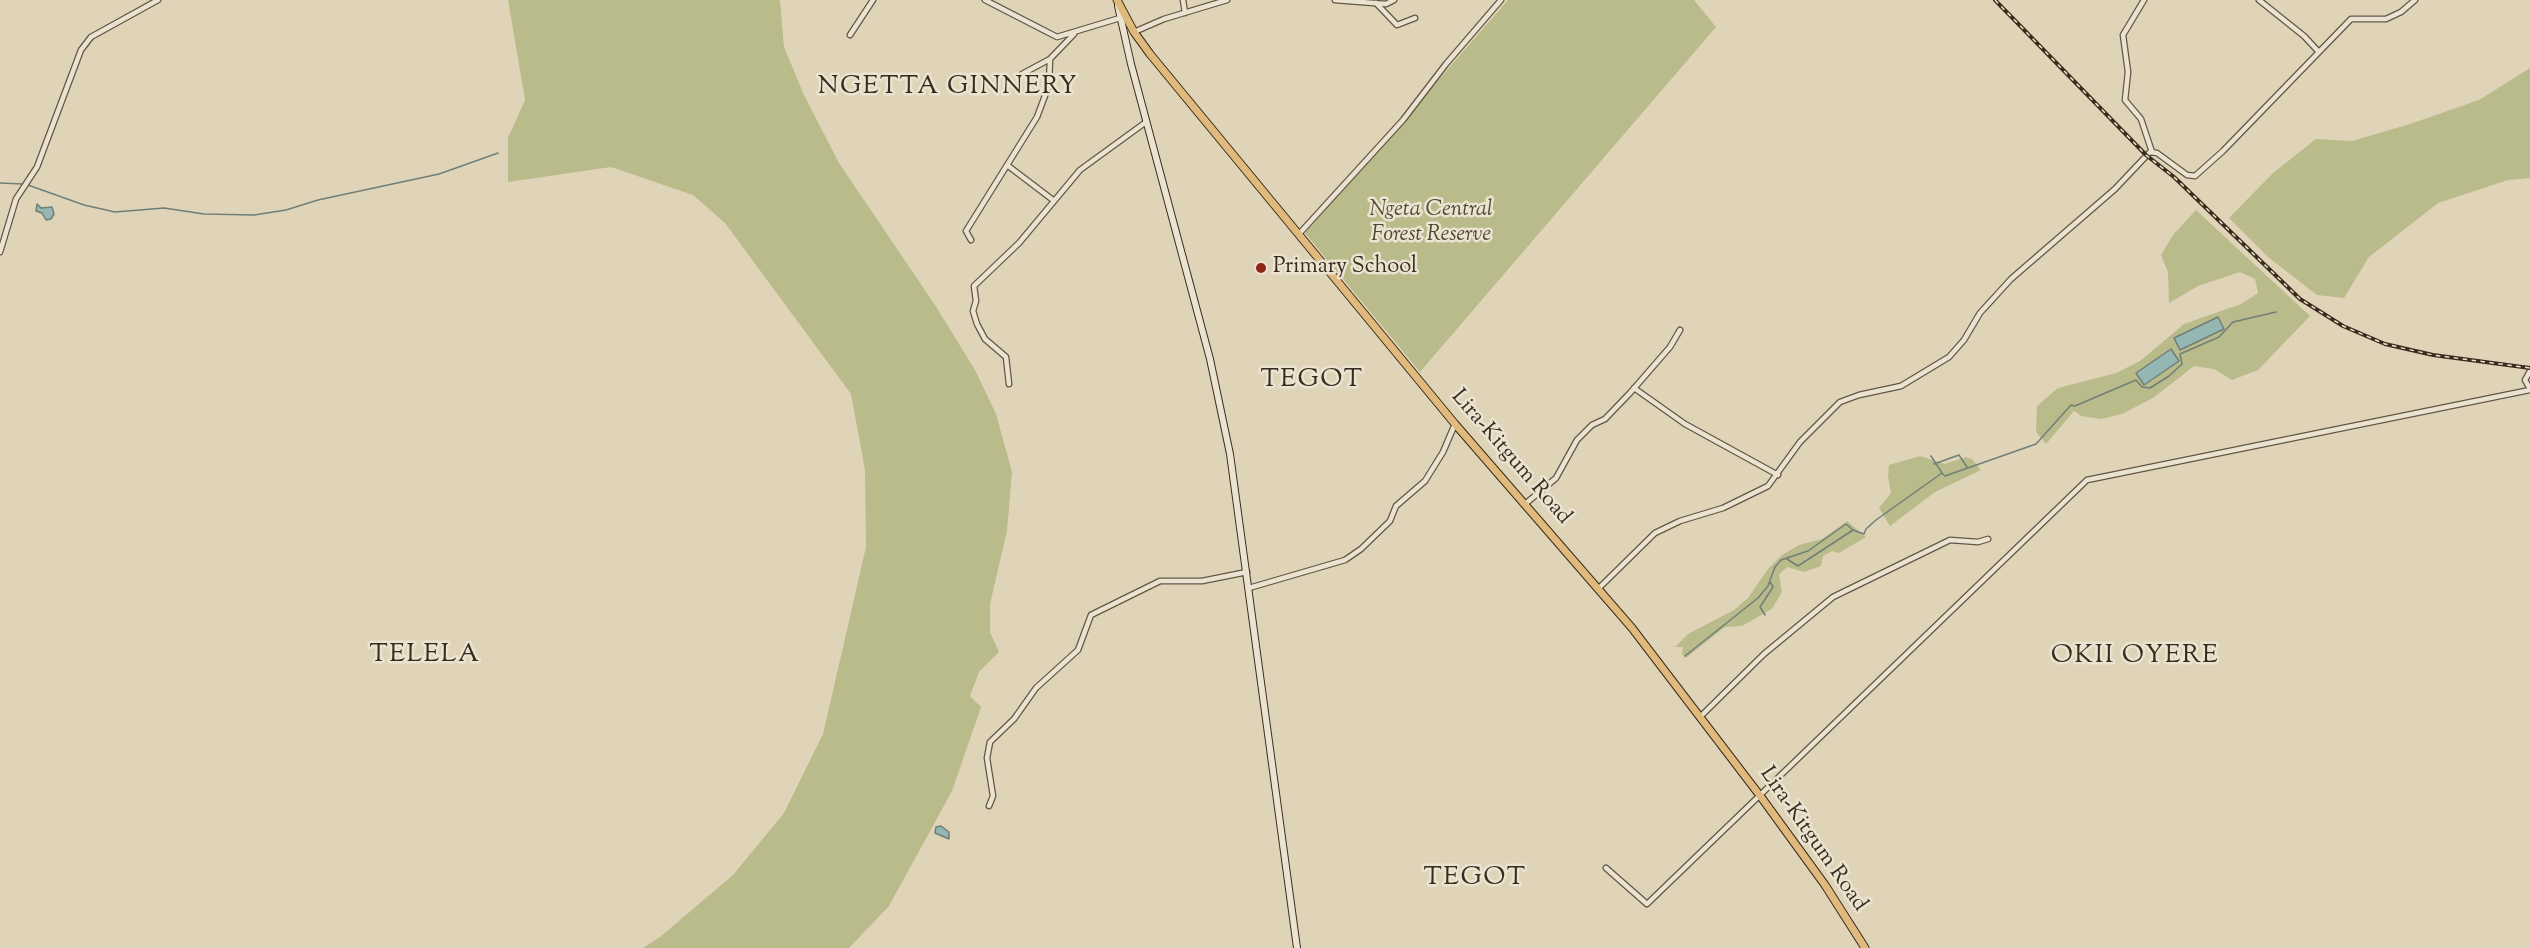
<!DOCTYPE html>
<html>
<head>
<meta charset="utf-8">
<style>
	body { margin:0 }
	canvas { display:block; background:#e0d4b8 }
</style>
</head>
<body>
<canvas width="2530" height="948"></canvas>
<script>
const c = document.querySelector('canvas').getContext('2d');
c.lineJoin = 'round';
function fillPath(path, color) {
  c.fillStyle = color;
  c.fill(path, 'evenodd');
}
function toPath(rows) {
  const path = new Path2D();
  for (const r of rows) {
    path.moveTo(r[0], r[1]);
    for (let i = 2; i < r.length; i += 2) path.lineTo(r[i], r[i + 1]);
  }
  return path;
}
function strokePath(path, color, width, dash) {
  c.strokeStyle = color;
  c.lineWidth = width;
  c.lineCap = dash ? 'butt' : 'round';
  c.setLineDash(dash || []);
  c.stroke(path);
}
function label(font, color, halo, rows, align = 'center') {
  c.font = font + ' "Sorts Mill Goudy",serif';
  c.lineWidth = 5;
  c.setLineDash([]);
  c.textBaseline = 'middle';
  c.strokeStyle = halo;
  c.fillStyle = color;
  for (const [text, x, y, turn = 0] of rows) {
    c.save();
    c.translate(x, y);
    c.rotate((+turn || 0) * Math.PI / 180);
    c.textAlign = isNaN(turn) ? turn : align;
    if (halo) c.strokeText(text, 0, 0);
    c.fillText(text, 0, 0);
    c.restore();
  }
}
fillPath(toPath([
	[508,0,780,0,784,47,804,95,839,163,935,305,975,370,996,414,1012,472,1007,531,990,604,990,632,999,652,979,672,970,696,981,707,952,791,889,906,849,948,643,948,660,937,733,875,784,813,823,734,866,547,865,470,851,394,725,223,693,195,611,167,508,182,508,138,525,100],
	[1508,0,1694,0,1716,27,1420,372,1305,233],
	[2530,68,2530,178,2508,180,2438,203,2369,257,2344,298,2317,295,2268,257,2229,218,2273,173,2316,139,2352,141,2410,124,2479,100],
	[2196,210,2310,316,2258,370,2232,380,2214,369,2194,366,2153,398,2122,414,2101,419,2081,416,2074,411,2046,444,2036,432,2037,406,2058,388,2116,373,2140,361,2184,324,2241,304,2258,293,2255,279,2240,272,2198,286,2169,303,2168,272,2161,255,2173,235],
	[1920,456,1945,464,1966,457,1972,459,1981,470,1935,492,1890,526,1879,508,1891,493,1888,476,1889,465],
	[1847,521,1866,537,1839,553,1832,551,1823,556,1821,566,1804,572,1787,567,1779,575,1782,592,1772,609,1742,626,1725,627,1686,658,1682,654,1683,647,1675,647,1688,634,1734,610,1748,598,1768,569,1782,555,1799,545,1822,539]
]), '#b9bb8a');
const water = toPath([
	[37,204,41,208,52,207,54,214,51,219,46,220,42,213,36,211,37,204],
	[2218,317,2224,329,2180,350,2174,338,2218,317],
	[2171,349,2179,361,2144,385,2136,373,2171,349],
	[941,826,949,832,949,839,935,833,936,827,941,826]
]);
fillPath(water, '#94b7b4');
strokePath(water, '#707f77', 1.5);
strokePath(toPath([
	[0,183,23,184],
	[28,185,84,205,115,212,164,208,204,214,254,215,286,210,318,200,439,174,498,153],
	[1931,456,1942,473],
	[1934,464,1959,455,1967,467],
	[1787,559,1798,566,1853,530,1864,534,1866,529,1876,520,1942,473,1945,476,2036,444,2071,405,2075,406,2136,380,2142,387,2150,388,2169,376,2182,364,2180,354,2219,337,2233,322,2276,312],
	[1765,615,1760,607,1773,587,1770,582],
	[1685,656,1758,598,1768,586,1775,567,1781,560,1808,551,1846,524,1853,530]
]), '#707f77', 1.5);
const street = toPath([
	[985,0,1057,37,1120,18],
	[1183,0,1185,13],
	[1335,0,1386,4,1394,0],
	[2144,0,2123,35,2128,72,2125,100,2141,119,2152,152],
	[2259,0,2304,36,2318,51],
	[1376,3,1397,25,1415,18],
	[1134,32,1164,19,1227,0],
	[850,35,873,0],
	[1022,74,1050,59,1074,34],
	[1007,165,1053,200],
	[1299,234,1403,120,1446,64,1501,0],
	[971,240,966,231,1037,117,1049,85,1050,59],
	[0,252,16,199,37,167,81,50,91,37,158,0],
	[2530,371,2525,380,2530,389],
	[1009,384,1006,357,985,339,977,324,973,311,976,301,974,286,1019,243,1080,170,1146,122],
	[1634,388,1685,424,1778,475],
	[1524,505,1556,478,1577,440,1592,425,1605,419,1630,393,1670,347,1680,330],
	[1249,588,1345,560,1361,549,1390,521,1396,506,1425,481,1443,452,1455,424],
	[1599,588,1655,533,1680,521,1723,508,1768,486,1800,442,1840,402,1859,395,1901,386,1949,357,1964,340,1980,313,2011,279,2115,189,2150,152,2157,153,2187,175,2195,176,2223,151,2351,19,2386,19,2401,12,2415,0],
	[1700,717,1764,654,1833,597,1950,540,1978,542,1988,539],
	[989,806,993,796,987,758,990,742,1014,719,1036,688,1078,650,1091,615,1160,581,1202,581,1247,572],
	[1606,868,1647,904,2087,480,2530,390]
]);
const secondary = toPath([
	[1118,6,1131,64,1210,359,1230,454,1297,948]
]);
const primary = toPath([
	[1117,0,1134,32,1150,54,1455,424,1632,628,1761,797,1825,885,1865,948]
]);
strokePath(street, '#645643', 7);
strokePath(secondary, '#3a2c1c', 8);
strokePath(primary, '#3a2c1c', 9);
strokePath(street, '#ebe3d1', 4.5);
strokePath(secondary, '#ebe3d1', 6);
strokePath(primary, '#e0ba7c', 7);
const rail = toPath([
	[1995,0,2146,155,2174,177,2300,299,2343,326,2385,344,2433,355,2530,368]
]);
strokePath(rail, '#3a2c1c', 4);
strokePath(rail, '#ebe3d1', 1.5, [4.5]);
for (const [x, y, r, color] of [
	[1261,268,6,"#8f2418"]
]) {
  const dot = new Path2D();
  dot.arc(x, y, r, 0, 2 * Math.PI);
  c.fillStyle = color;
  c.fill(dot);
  strokePath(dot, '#ebe3d1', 2);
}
label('italic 22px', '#534932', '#ebe3d1', [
	["Ngeta Central",1431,211],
	["Forest Reserve",1431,236]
]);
label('22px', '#3a2c1c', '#ebe3d1', [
	["Primary School",1273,268]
], 'left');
label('22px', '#3a2c1c', '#ebe3d1', [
	["Lira-Kitgum Road",1510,458,49],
	["Lira-Kitgum Road",1812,840,55]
]);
c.letterSpacing = '1.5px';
label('26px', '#3a2c1c', '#ebe3d1', [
	["NGETTA GINNERY",948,89],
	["TEGOT",1312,382],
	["TELELA",425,657],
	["OKII OYERE",2135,658],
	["TEGOT",1475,880]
]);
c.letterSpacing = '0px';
</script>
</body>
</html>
